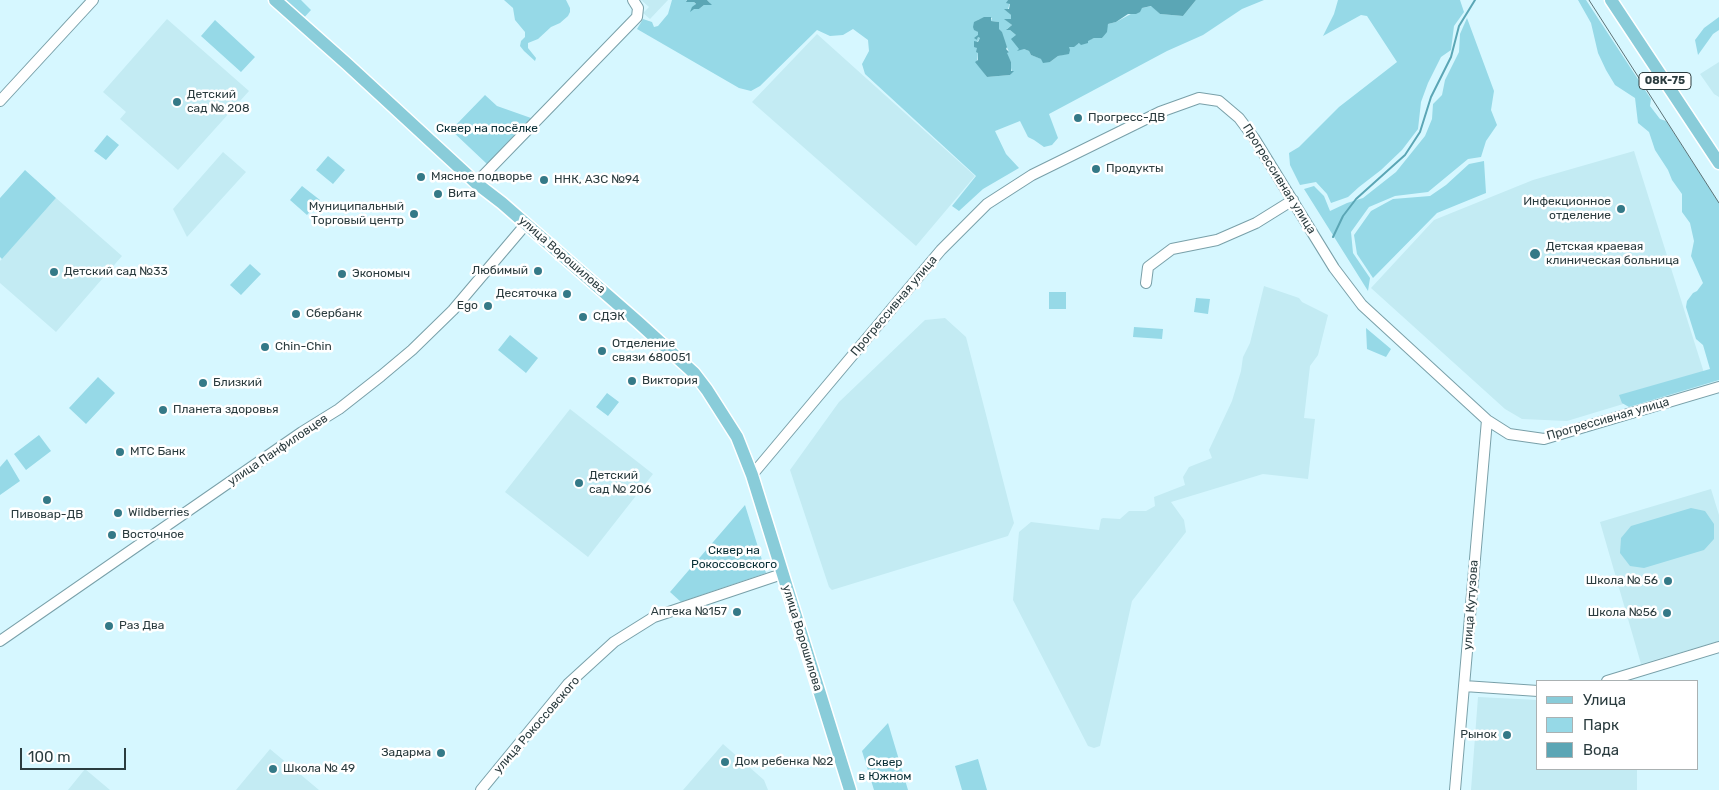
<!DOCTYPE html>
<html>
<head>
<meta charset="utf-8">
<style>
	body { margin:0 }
	#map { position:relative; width:1719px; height:790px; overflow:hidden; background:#d6f7ff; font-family:Rubik,sans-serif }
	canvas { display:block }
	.legend { position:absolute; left:1536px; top:680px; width:162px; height:90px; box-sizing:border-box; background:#fff; border:1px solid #aab1b2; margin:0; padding:6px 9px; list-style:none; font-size:15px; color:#2b3c3f }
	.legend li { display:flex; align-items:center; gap:10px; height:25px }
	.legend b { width:25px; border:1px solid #aab1b2 }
	.scale { position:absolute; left:20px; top:748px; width:106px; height:22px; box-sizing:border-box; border:2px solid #2b3c3f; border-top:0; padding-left:6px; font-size:15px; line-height:18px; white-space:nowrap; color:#2b3c3f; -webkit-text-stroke:4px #fff; paint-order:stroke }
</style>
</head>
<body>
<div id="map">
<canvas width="1719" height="790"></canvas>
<ul class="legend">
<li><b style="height:6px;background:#89ccd9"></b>Улица</li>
<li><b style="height:14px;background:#96d9e7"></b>Парк</li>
<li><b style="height:14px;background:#5ba6b5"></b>Вода</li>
</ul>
<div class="scale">100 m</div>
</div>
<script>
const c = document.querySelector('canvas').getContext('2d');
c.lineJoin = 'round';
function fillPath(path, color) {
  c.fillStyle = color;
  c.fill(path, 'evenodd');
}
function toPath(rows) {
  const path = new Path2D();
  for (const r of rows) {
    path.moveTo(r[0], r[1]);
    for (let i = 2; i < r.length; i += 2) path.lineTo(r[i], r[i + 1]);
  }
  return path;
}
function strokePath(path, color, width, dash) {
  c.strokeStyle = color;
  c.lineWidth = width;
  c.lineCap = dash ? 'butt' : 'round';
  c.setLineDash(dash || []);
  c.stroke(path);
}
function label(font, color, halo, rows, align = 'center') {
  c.font = font + ' Rubik,sans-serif';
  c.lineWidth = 5;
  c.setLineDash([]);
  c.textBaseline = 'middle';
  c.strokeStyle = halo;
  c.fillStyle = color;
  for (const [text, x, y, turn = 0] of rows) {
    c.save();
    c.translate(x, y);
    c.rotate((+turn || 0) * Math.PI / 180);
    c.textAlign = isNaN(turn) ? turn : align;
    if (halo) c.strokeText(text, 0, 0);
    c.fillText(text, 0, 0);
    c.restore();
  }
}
fillPath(toPath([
	[641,0,668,0,650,19,643,13,649,7],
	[167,19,249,91,178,170,120,119,126,112,103,92],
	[817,34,975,176,916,246,752,102],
	[1719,62,1719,97,1714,94,1700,74],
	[1634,151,1706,379,1567,421,1522,419,1505,409,1371,288,1434,220,1533,180],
	[223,152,246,172,187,237,173,209],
	[56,198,122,256,56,332,0,283,0,261],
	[1264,286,1299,298,1302,302,1328,315,1318,355,1310,366,1304,418,1315,419,1308,479,1263,474,1171,502,1184,520,1186,532,1132,601,1100,746,1094,748,1088,746,1013,600,1019,532,1031,522,1099,530,1101,519,1103,518,1120,519,1129,511,1146,511,1155,506,1154,497,1185,485,1183,477,1189,467,1212,458,1209,450,1232,401,1241,371,1243,357,1250,343],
	[945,318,966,337,1014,523,1008,536,832,590,829,587,790,470,839,402,925,320],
	[570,409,653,474,588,557,505,492],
	[1711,489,1719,515,1719,641,1641,664,1600,522],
	[1478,697,1538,700,1538,769,1637,769,1637,790,1471,790],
	[723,744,764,780,768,790,683,790],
	[270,749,319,790,236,790],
	[85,769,110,790,68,790]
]), '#c3ebf3');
fillPath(toPath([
	[278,0,301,0,311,10,301,21],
	[504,0,566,0,570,8,570,12,568,16,560,23,551,27,538,39,528,43,528,48,536,58,535,61,524,51,520,46,521,41,525,37,525,32,515,20,513,8],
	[672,0,687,0,686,1,694,2,696,5,694,9,699,9,704,5,710,3,707,0,1008,0,1007,3,1010,3,1008,9,1005,9,1011,15,1011,20,1005,19,1012,25,1007,29,1010,30,1016,35,1024,49,1029,51,1031,55,1050,62,1058,56,1069,53,1068,47,1094,38,1102,38,1108,24,1116,22,1142,8,1152,6,1160,14,1183,16,1196,0,1264,0,1242,9,1203,35,1167,51,1049,114,1058,138,1052,145,1044,147,1034,140,1028,137,1020,121,995,131,1006,154,1019,168,983,189,959,211,952,206,976,176,865,74,862,64,869,51,868,40,853,29,843,35,830,36,817,30,760,86,751,91,739,88,637,29,643,19,652,22,654,27,658,26,668,14],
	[986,17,992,18,991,21,999,22,999,29,1009,52,1007,52,1007,55,1011,62,1011,68,1012,72,1010,75,987,77,977,63,978,52,977,48,975,45,980,38,978,37,977,40,975,38,979,36,978,32,974,29,978,20],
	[1338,0,1460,0,1464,12,1454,26,1451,50,1441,57,1428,83,1421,102,1418,129,1402,150,1381,170,1359,187,1348,197,1331,203,1327,194,1316,182,1300,185,1290,165,1289,153,1299,147,1339,107,1397,62,1367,16,1361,15,1323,36,1334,14],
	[1578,0,1586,0,1651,99,1650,106,1660,119,1666,121,1719,203,1719,380,1629,407,1622,403,1619,395,1710,369,1703,345,1696,339,1686,307,1687,301,1693,293,1697,291,1703,283,1691,256,1694,241,1690,223,1682,212,1682,194,1672,180,1668,170,1655,150,1649,132,1638,123,1635,98,1615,85,1606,70,1598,53,1591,23],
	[1719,17,1719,30,1713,34,1698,55,1695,40,1704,28],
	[1467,18,1494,91,1491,110,1497,125,1486,141,1481,157,1468,159,1428,192,1395,196,1369,207,1351,232,1353,253,1370,278,1368,291,1304,189,1314,186,1324,196,1330,211,1347,203,1363,198,1396,172,1425,136,1432,119,1433,104,1442,95,1445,80,1459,52,1460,34],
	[215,20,255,57,241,72,201,36],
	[485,95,497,106,531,118,487,164,451,130],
	[107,135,119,145,106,160,94,151],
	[328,156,345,170,333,184,316,170],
	[1484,161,1486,193,1437,213,1373,278,1357,254,1354,235,1371,211,1393,199,1430,196,1446,185,1469,164],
	[25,170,56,198,2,259,0,257,0,198],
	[302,186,320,200,307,215,290,200],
	[250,264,261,274,241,295,230,285],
	[1049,292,1066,292,1066,309,1049,309],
	[1196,298,1210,299,1208,314,1194,312],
	[1134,327,1163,329,1162,339,1133,337],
	[1366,328,1391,349,1386,357,1367,349],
	[510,335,538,358,526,373,498,350],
	[98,377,115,393,86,424,69,408],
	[607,393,619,402,608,416,596,407],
	[39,435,51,451,26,470,14,454],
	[7,459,20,481,0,495,0,467],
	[745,505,766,573,681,602,670,592],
	[1691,508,1705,511,1714,524,1714,539,1704,550,1644,568,1630,566,1620,553,1621,538,1631,526],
	[888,723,908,790,874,790,862,751],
	[978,759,987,790,962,790,955,766]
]), '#96d9e7');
fillPath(toPath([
	[687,0,707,0,712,5,704,5,699,9,694,9,690,12,692,7,696,4,694,2,686,2],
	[1008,0,1196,0,1183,16,1160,14,1151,6,1142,8,1140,12,1136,14,1128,14,1116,22,1108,24,1107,32,1102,38,1094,38,1088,41,1088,43,1081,45,1079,43,1074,47,1069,47,1070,50,1069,54,1058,56,1050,62,1043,63,1041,59,1031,55,1029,51,1024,49,1017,51,1019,49,1011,39,1016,35,1010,30,1006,30,1012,25,1004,19,1011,19,1011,15,1004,9,1009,9,1010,4,1006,3],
	[984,17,991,17,991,21,999,22,999,29,1002,32,1007,47,1006,49,1009,52,1007,53,1011,62,1011,71,1014,71,1010,75,987,77,975,62,978,60,978,53,976,52,977,48,974,47,974,41,978,42,980,38,978,37,977,40,974,38,978,35,978,32,974,30,973,27,974,22]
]), '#5ba6b5');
strokePath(toPath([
	[1333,237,1343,216,1356,199,1405,155,1420,132,1431,97,1451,57,1459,26,1475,0]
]), '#5ba6b5', 2);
const minor = toPath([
	[0,101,93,0],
	[476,183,637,17,638,8,633,0],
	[1146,283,1148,267,1172,249,1217,240,1256,223,1293,200],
	[752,475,941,250,987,204,1032,175,1160,112,1199,98,1219,101,1239,118,1254,138,1334,268,1362,305,1487,420,1509,434,1544,439,1719,387],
	[0,641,302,432,339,409,381,376,412,350,453,310,526,224],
	[1607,681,1719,647],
	[1464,686,1538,691],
	[481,790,568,684,614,642,654,617,782,574],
	[1455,790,1487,420]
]);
const major = toPath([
	[275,0,347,64,476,183,502,203,638,322,694,373,707,390,737,437,752,475,850,790],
	[1611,0,1719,163]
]);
strokePath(minor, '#79a0a9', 12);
strokePath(major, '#fff', 15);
strokePath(minor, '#fff', 10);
strokePath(major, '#89ccd9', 12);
strokePath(toPath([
	[1589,0,1719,203]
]), '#5b7175', 1);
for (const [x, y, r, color] of [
	[177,102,5,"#347987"],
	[1078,118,5,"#347987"],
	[1096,169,5,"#347987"],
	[421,177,5,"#347987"],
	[544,180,5,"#347987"],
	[438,194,5,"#347987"],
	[1621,209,5,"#347987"],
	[414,214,5,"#347987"],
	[1535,254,6,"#347987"],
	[538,271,5,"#347987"],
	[54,272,5,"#347987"],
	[342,274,5,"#347987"],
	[567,294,5,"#347987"],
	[488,306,5,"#347987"],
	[296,314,5,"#347987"],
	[583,317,5,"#347987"],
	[265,347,5,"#347987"],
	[602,351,5,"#347987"],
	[632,381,5,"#347987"],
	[203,383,5,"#347987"],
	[163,410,5,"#347987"],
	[120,452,5,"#347987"],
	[579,483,5,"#347987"],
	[47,500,5,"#347987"],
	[118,513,5,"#347987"],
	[112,535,5,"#347987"],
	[1668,581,5,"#347987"],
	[737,612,5,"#347987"],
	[1667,613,5,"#347987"],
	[109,626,5,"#347987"],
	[1507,735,5,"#347987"],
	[441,753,5,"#347987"],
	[725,762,5,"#347987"],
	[273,769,5,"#347987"]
]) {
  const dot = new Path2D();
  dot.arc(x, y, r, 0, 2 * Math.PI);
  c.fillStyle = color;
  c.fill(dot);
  strokePath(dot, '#fff', 2);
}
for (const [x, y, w] of [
	[1665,81,52]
]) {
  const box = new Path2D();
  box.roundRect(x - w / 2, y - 8.5, w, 17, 4);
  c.fillStyle = '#fff';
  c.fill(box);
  strokePath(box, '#2b3c3f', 1);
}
label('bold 11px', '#2b3c3f', null, [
	["08К-75",1665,81]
]);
label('12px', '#2b3c3f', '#fff', [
	["Детский",187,95],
	["сад № 208",187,109],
	["Прогресс-ДВ",1088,118],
	["Продукты",1106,169],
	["Мясное подворье",431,177],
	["ННК, АЗС №94",554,180],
	["Вита",448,194],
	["Инфекционное",1611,202,"right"],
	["отделение",1611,216,"right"],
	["Муниципальный",404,207,"right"],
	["Торговый центр",404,221,"right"],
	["Детская краевая",1546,247],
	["клиническая больница",1546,261],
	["Любимый",528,271,"right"],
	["Детский сад №33",64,272],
	["Экономыч",352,274],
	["Десяточка",557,294,"right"],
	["Ego",478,306,"right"],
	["Сбербанк",306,314],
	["СДЭК",593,317],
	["Отделение",612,344],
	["связи 680051",612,358],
	["Chin-Chin",275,347],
	["Виктория",642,381],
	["Близкий",213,383],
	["Планета здоровья",173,410],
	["МТС Банк",130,452],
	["Детский",589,476],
	["сад № 206",589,490],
	["Wildberries",128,513],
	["Пивовар-ДВ",47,515,"center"],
	["Восточное",122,535],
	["Школа № 56",1658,581,"right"],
	["Аптека №157",727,612,"right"],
	["Школа №56",1657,613,"right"],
	["Раз Два",119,626],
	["Рынок",1497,735,"right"],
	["Задарма",431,753,"right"],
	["Дом ребенка №2",735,762],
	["Школа № 49",283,769]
], 'left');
label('12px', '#0a3037', '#fff', [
	["Сквер на посёлке",487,129],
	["Сквер на",734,551],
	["Рокоссовского",734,565],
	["Сквер",885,763],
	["в Южном",885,777]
]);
label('12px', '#2b3c3f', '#fff', [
	["Прогрессивная улица",1279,179,58],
	["улица Ворошилова",562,255,41],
	["Прогрессивная улица",894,306,-50],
	["Прогрессивная улица",1608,419,-16],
	["улица Панфиловцев",278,450,-34],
	["улица Кутузова",1471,605,-86],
	["улица Ворошилова",802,638,73],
	["улица Рокоссовского",537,725,-49]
]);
</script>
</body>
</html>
